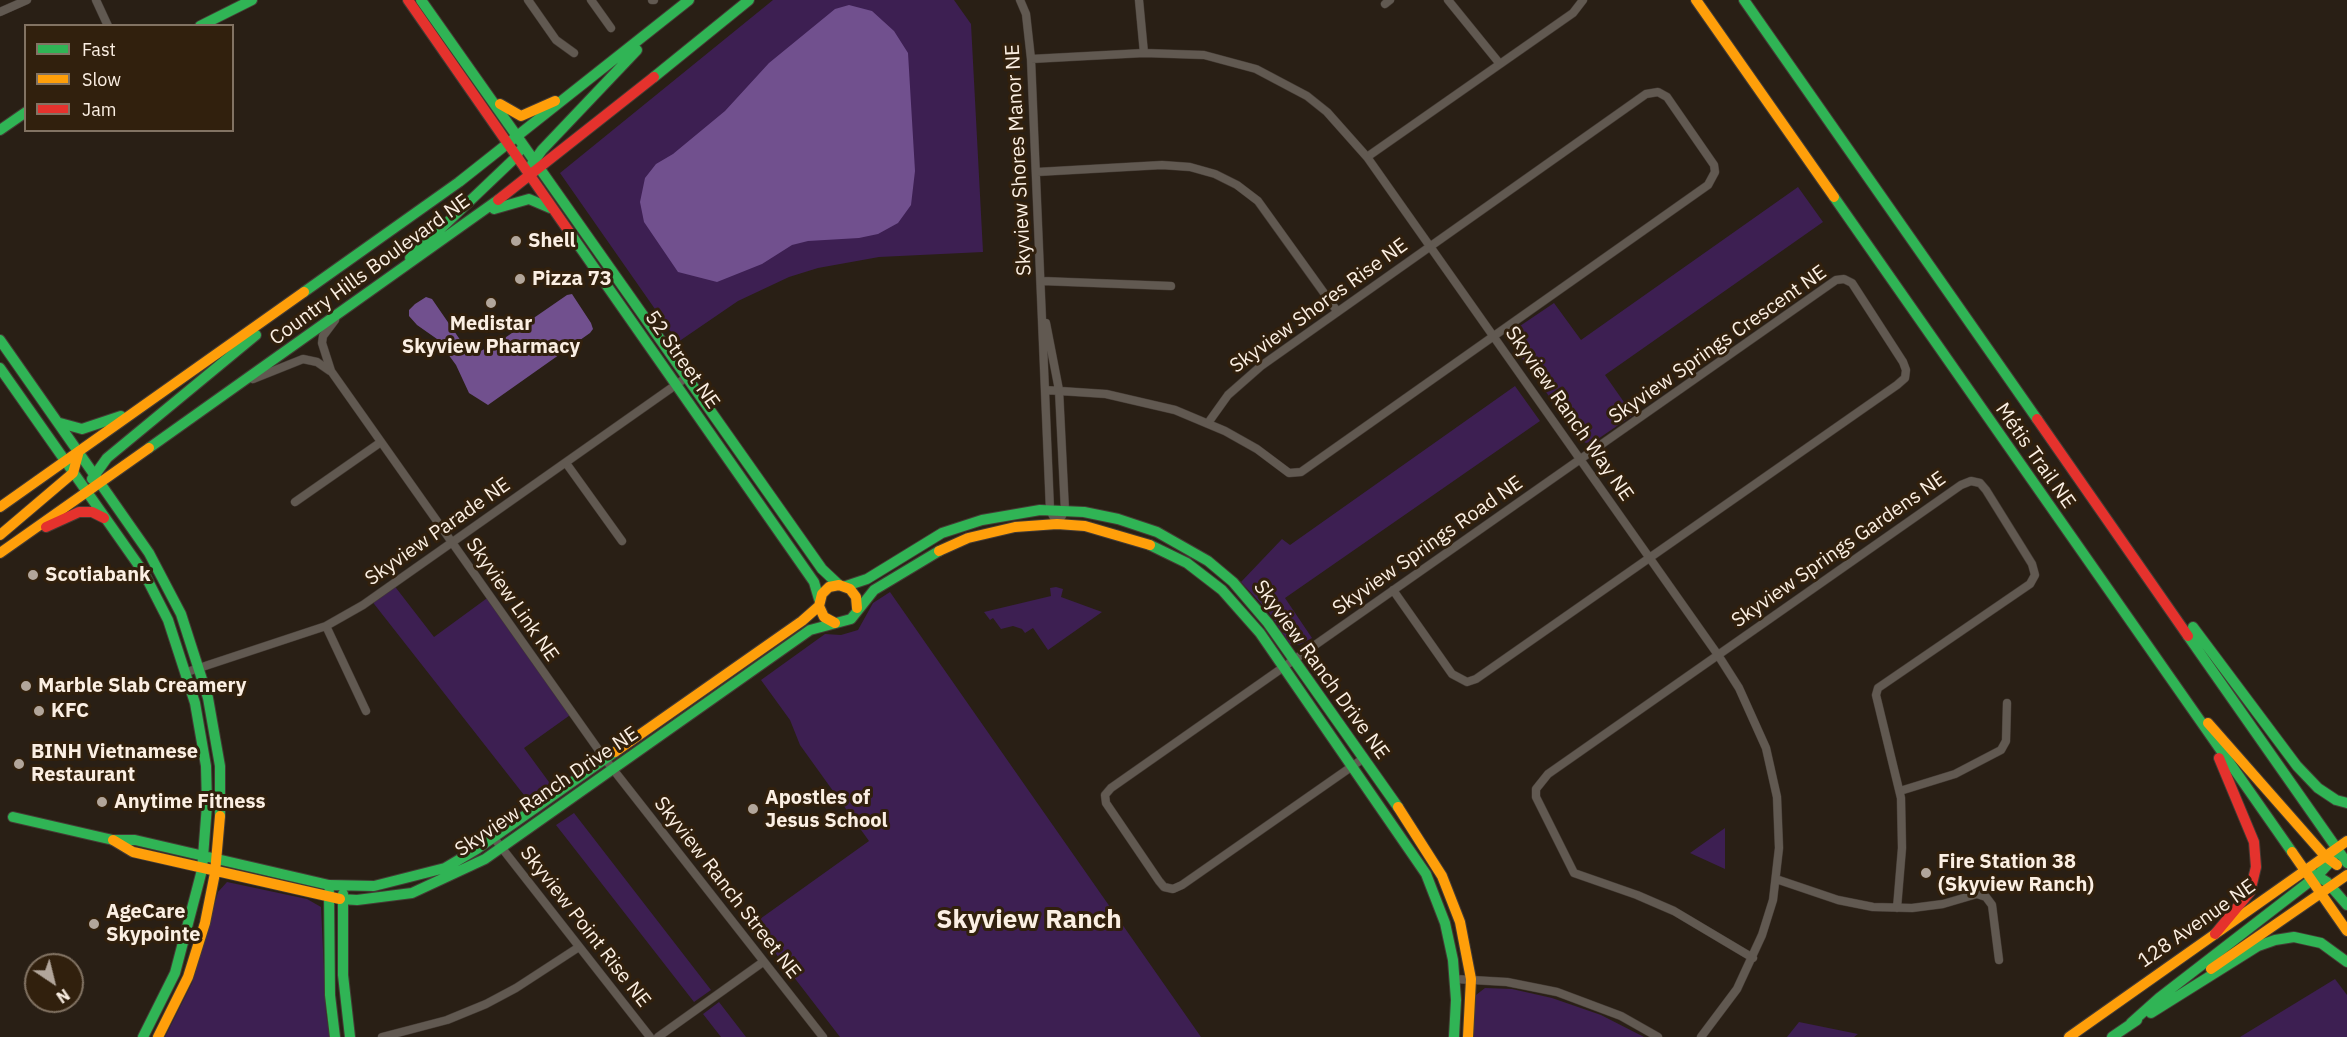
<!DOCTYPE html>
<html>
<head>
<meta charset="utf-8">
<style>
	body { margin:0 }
	#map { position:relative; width:2347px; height:1037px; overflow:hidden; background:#291f15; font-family:"IBM Plex Sans",sans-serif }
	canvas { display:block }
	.legend { position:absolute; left:24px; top:24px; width:210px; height:108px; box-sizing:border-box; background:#31200d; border:2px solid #827363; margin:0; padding:8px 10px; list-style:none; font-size:18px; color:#fbefe3 }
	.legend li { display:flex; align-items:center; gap:12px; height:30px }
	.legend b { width:30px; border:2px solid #827363 }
	.north { position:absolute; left:24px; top:953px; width:60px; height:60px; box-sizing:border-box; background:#31200d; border:2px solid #827363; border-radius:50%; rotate:145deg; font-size:16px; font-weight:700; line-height:24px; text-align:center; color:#fbefe3 }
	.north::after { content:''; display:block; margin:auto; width:21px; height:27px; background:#b2a69b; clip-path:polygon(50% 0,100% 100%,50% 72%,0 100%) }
</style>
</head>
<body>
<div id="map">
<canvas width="2347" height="1037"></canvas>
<ul class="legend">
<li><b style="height:8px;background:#30b455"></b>Fast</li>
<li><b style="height:8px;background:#ff9f0a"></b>Slow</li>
<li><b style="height:8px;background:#e5322d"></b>Jam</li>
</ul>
<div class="north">N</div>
</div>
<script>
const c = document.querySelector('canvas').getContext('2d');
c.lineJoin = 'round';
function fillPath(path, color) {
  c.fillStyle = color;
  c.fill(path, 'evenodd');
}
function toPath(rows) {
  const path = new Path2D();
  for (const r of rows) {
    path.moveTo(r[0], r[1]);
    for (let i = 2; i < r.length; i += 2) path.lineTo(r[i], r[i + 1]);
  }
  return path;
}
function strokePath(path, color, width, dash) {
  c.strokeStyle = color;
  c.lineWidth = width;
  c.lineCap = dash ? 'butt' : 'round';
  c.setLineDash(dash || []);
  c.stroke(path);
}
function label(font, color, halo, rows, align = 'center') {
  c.font = font + ' "IBM Plex Sans",sans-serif';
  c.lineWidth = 6;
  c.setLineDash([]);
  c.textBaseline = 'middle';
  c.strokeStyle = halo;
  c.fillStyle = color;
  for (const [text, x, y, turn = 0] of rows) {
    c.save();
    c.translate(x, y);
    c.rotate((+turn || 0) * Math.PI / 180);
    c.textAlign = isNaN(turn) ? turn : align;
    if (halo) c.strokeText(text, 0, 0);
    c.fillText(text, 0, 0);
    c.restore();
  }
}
fillPath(toPath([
	[773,0,954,0,971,24,983,252,879,257,818,268,789,277,738,301,678,342,560,173],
	[1798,187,1823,222,1605,375,1633,415,1595,441,1586,443,1580,440,1512,344,1511,339,1514,330,1554,303,1581,340],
	[1515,386,1540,421,1285,598,1312,638,1299,645,1290,644,1268,611,1241,582,1282,539,1290,545],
	[393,584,434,637,490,596,573,713,524,748,557,793,535,809,371,600],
	[1056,587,1063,589,1061,597,1102,612,1048,650,1033,628,1025,633,1022,629,1013,626,1001,629,993,618,990,620,984,612,1051,596,1050,588],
	[890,592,1024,784,1201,1037,840,1037,753,924,869,841,800,745,790,720,761,680,825,634,841,635,858,630,873,603],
	[574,813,711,990,694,1002,556,825],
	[1725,828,1725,869,1690,853],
	[227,882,307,899,321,907,326,1014,330,1037,165,1037,192,983,218,892],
	[2335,979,2347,995,2347,1037,2240,1037],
	[1485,988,1512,989,1552,998,1601,1015,1644,1037,1473,1037,1476,995],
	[719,1002,746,1037,721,1037,703,1014],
	[1799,1022,1858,1034,1854,1037,1787,1037]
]), '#3d1f52');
fillPath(toPath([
	[849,5,872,11,894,31,908,53,915,171,911,205,898,223,878,234,859,238,808,241,792,245,762,264,717,282,678,272,644,222,640,202,645,178,656,164,673,154,725,111,769,63,835,9],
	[572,294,591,323,593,329,590,333,488,405,469,393,456,365,437,339,417,325,409,316,409,310,415,304,426,297,432,299,463,344,478,352,496,344,567,295]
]), '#71508e');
const street = toPath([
	[96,0,108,26],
	[528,0,556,40,574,53],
	[591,0,611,28],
	[652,0,654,0],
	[1020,0,1026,14,1031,59,1050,510,1057,524],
	[1139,0,1144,53],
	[1448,0,1500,64],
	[1385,4,1390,0],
	[0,12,27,0],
	[1031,59,1144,53,1204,55,1256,69,1307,96,1327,112,1367,157,1718,655,1739,688,1766,748,1777,797,1779,848,1773,900,1762,935,1737,989,1701,1037],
	[1367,157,1573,13,1583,0],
	[1037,172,1162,165,1190,167,1215,174,1237,185,1258,201,1337,311],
	[1042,281,1171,286],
	[335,320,323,336,322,343,331,371,605,759,823,1037],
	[1046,323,1059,390,1065,511,1057,524],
	[253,379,303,359,317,362,330,371],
	[1045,390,1106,394,1175,410,1225,431,1257,449,1289,473,1301,472,1708,185,1715,172,1714,165,1667,97,1658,92,1646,94,1261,366,1228,395,1208,423],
	[566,463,622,541],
	[295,502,381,442],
	[326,626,366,711],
	[187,672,326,626,363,605,687,377],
	[1364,758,1182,885,1173,889,1164,887,1159,881,1106,803,1105,795,1111,788,1836,280,1844,279,1852,283,1903,362,1906,370,1905,378,1897,385,1476,679,1467,682,1452,674,1393,590],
	[1900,791,1955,774,2001,750,2006,741,2007,703],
	[494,838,650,1037],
	[1776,879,1838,900,1873,907,1912,908,1943,904,1977,894,1986,897,1992,905,1999,960],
	[1753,958,1674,911,1637,895,1574,873,1536,797,1536,789,1548,774,1961,485,1971,481,1980,483,1986,490,2032,564,2035,575,2030,584,1878,688,1876,695,1901,798,1902,848,1897,908],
	[1455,979,1507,982,1557,992,1621,1016,1658,1037],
	[382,1037,447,1020,486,1004,516,988,579,947],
	[658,1037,763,962]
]);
const fast = toPath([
	[421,0,822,569,839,585],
	[1744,0,2037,419],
	[200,26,252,0],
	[654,77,749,0],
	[0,130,26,112],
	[532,164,542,150,637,50],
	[1834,197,2292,852],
	[494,209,529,199,550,208],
	[570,233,814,582,819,599],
	[410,258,516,157,519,151],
	[304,292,459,182,689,0],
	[0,340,149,553,181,614,208,698,220,766,220,816],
	[0,368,144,573,168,620,195,703,206,766,207,805,202,870,175,973,143,1037],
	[60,423,82,429,121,416],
	[149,448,498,200],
	[92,479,107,458,256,335],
	[1150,545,1187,563,1222,590,1260,633,1426,874,1445,923,1453,960,1456,1000,1454,1037],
	[846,586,867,579,942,533,982,520,1040,510,1084,512,1118,519,1157,532,1208,561,1233,582,1268,623,1398,807],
	[2193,627,2297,766,2318,788,2336,800,2347,803],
	[2188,636,2347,863],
	[13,817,113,840,135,840,329,885,374,886,445,868,477,849,615,752],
	[2312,873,2327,882,2347,905],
	[329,892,330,995,335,1037],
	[343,894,343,975,350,1037],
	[340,899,357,900,412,893,485,859,810,630,851,619,874,590,939,551],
	[2151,1013,2258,946,2275,940,2294,937,2321,943,2347,962],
	[2131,1023,2159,998,2318,875,2331,861,2337,848],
	[2112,1037,2137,1020]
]);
const slow = toPath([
	[1696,0,1834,197],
	[500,104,521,116,555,101],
	[0,507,304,292],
	[0,535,73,473,79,451],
	[939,551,968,538,1015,527,1057,524,1085,526,1150,545],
	[0,553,149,448],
	[835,623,824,617,819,606,822,594,829,587,839,585,850,589,856,597,857,608],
	[2208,723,2325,856,2337,865],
	[615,752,802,621,819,606],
	[1398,807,1442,876,1460,922,1471,979,1468,1037],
	[113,840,133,852,340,899],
	[2292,852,2347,931],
	[2211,969,2347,875],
	[158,1037,188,977,205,923,215,873,220,816],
	[2069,1037,2347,841]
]);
const jam = toPath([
	[408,0,570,233],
	[498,200,654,77],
	[2037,419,2188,636],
	[46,527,79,512,92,512,104,518],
	[2215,934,2250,892,2256,867,2254,842,2219,758]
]);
strokePath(street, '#443b34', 9);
strokePath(fast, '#443b34', 12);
strokePath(slow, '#443b34', 12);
strokePath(jam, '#443b34', 12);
strokePath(street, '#615951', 8);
strokePath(fast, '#30b455', 10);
strokePath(slow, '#ff9f0a', 10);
strokePath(jam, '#e5322d', 10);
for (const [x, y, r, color] of [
	[516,241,6,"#b2a69b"],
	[520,279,6,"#b2a69b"],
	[491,303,6,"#b2a69b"],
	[33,575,6,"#b2a69b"],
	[26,686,6,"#b2a69b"],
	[39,711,6,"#b2a69b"],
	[19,764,6,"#b2a69b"],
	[102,802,6,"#b2a69b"],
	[753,809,6,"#b2a69b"],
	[1926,873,6,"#b2a69b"],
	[94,924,6,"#b2a69b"]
]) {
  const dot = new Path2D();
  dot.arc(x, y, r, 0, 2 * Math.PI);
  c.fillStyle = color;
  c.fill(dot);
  strokePath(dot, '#31200d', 2);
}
label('20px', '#fbefe3', '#31200d', [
	["Skyview Shores Manor NE",1019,160,-93],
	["Country Hills Boulevard NE",370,270,-36],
	["Skyview Shores Rise NE",1319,306,-36],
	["Skyview Springs Crescent NE",1718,345,-35],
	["52 Street NE",682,360,55],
	["Skyview Ranch Way NE",1569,414,55],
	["Métis Trail NE",2035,456,55],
	["Skyview Parade NE",438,532,-35],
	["Skyview Springs Road NE",1428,546,-35],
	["Skyview Springs Gardens NE",1839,550,-35],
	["Skyview Link NE",512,600,55],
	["Skyview Ranch Drive NE",1321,670,54],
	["Skyview Ranch Drive NE",547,792,-34],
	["Skyview Ranch Street NE",727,888,52],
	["128 Avenue NE",2197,924,-35],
	["Skyview Point Rise NE",585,927,52]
]);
label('bold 20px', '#fbefe3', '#31200d', [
	["Shell",528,241],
	["Pizza 73",532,279],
	["Medistar",491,324,"center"],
	["Skyview Pharmacy",491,347,"center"],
	["Scotiabank",45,575],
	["Marble Slab Creamery",38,686],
	["KFC",51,711],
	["BINH Vietnamese",31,752],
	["Restaurant",31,775],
	["Apostles of",765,798],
	["Jesus School",765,821],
	["Anytime Fitness",114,802],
	["Fire Station 38",1938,862],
	["(Skyview Ranch)",1938,885],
	["AgeCare",106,912],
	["Skypointe",106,935]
], 'left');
label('bold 26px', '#fbefe3', '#31200d', [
	["Skyview Ranch",1029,920]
]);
</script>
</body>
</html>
